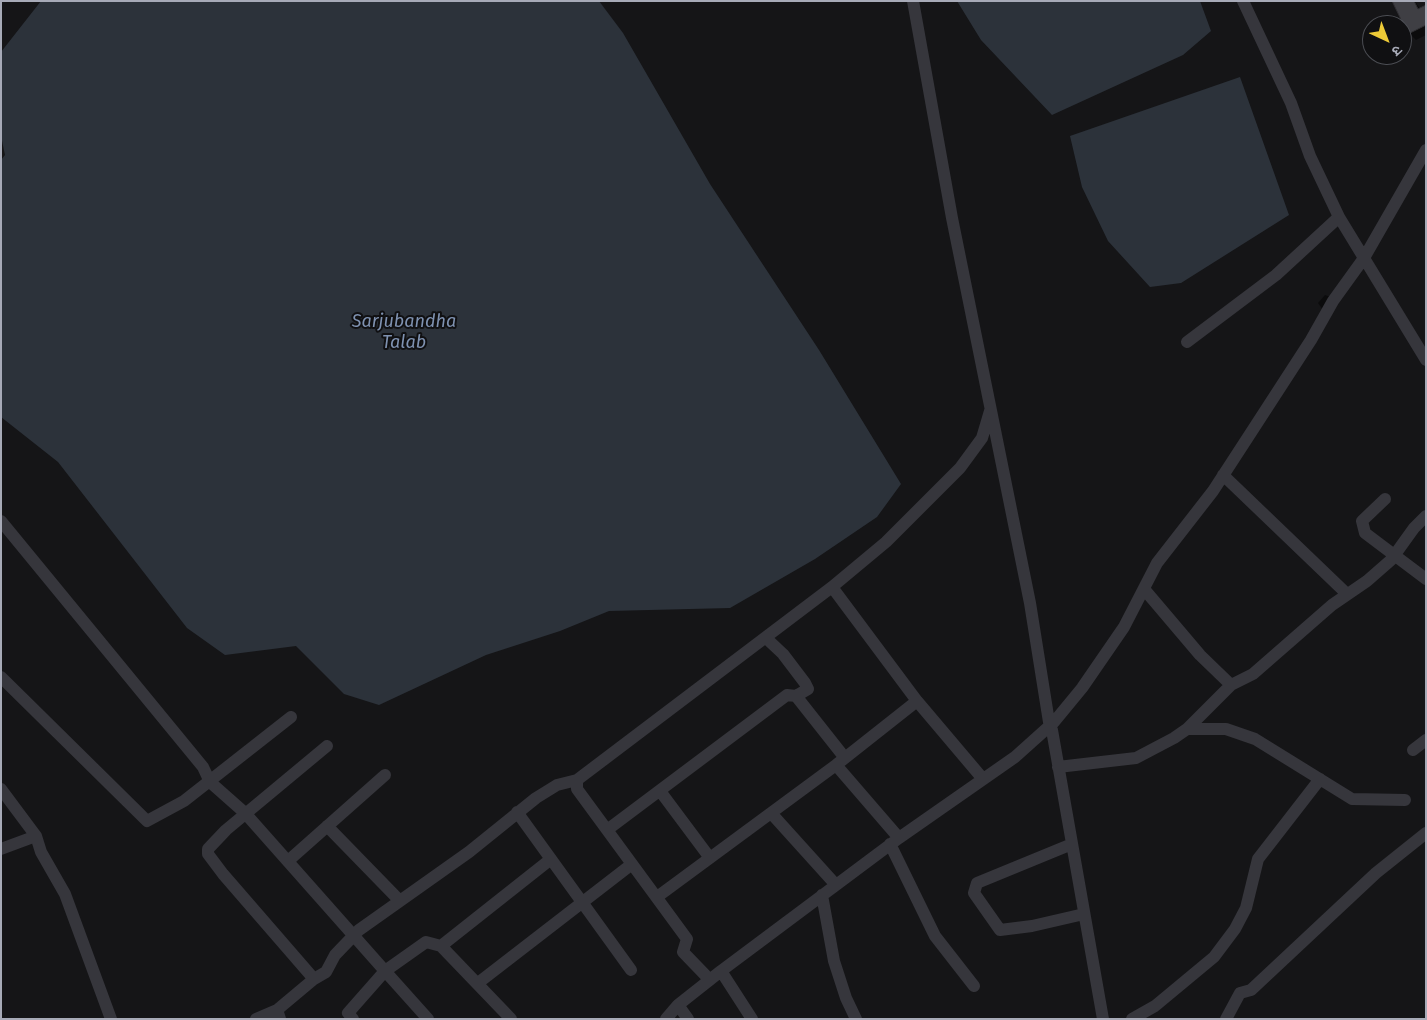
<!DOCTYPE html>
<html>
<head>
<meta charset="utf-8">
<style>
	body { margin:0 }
	#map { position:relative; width:1427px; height:1020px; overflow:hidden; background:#151517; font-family:"Fira Sans","Noto Sans Devanagari",sans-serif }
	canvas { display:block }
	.frame { position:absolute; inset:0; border:2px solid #a7aab7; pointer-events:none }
	.north { position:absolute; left:1362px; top:15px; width:50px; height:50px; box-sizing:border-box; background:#101012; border:1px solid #4c4e54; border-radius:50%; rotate:137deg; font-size:14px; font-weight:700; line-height:20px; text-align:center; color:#a7aab7 }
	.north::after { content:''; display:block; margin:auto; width:18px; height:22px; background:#edca37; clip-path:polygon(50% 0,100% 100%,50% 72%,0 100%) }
</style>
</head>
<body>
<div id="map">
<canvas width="1427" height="1020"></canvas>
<div class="frame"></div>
<div class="north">उ</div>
</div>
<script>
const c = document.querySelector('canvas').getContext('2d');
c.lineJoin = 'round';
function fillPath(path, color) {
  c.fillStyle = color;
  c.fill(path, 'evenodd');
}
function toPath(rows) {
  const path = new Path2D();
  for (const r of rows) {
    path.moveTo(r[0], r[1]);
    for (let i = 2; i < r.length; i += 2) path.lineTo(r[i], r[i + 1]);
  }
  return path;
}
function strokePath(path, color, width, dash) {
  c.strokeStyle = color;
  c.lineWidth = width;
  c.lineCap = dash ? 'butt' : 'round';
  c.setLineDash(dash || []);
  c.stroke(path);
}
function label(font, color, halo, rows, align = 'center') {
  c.font = font + ' "Fira Sans",sans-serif';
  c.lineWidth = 4;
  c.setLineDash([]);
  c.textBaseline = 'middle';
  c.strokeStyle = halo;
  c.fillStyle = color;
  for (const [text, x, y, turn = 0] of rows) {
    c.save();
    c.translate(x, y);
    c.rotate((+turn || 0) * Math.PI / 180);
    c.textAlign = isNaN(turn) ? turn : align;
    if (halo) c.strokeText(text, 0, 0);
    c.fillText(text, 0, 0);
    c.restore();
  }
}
fillPath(toPath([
	[41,1,599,1,623,33,710,184,819,350,901,484,877,517,815,559,730,608,609,611,560,631,486,655,379,705,344,694,296,646,225,655,187,628,58,462,1,417,1,160,5,155,1,136,1,52],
	[957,1,1200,1,1211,31,1183,55,1052,115,981,40],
	[1240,77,1289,215,1181,283,1150,287,1108,241,1082,187,1070,136]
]), '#2c323a');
fillPath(toPath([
	[1393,1,1415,1,1420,9,1426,6,1426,35,1416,40,1409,33],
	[1325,295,1331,297,1323,310,1318,303]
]), '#0007');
const building = toPath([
	[1392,1,1414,1,1418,9,1426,5,1426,25,1408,34,1392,1]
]);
fillPath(building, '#3f3f44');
strokePath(building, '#302f33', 1);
strokePath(toPath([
	[913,1,952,218,1030,603,1049,722,1052,730,1103,1019],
	[1243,1,1291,103,1310,156,1339,217,1426,360],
	[1187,342,1276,275,1339,217],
	[1223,475,1347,594],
	[1385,499,1362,521,1365,533,1426,579],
	[1,521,203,767,210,782,245,813,385,971,426,942,441,946,511,1019],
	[832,587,917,701,983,779],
	[1144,589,1200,655,1231,685],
	[766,638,783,654,805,683,808,689,796,696],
	[1,677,147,821,184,801,291,717],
	[1187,729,1226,729,1255,739,1352,799,1405,800],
	[1413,750,1426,740],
	[836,765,899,838],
	[1058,767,1136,758,1174,738,1187,729,1231,685,1253,674,1332,605,1367,581,1391,560,1414,528,1426,516],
	[577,780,577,789,687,939,683,952,710,980],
	[1,789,36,836,41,852,65,894,111,1019],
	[660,791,710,858],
	[517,812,631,970],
	[771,813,836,885],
	[327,826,400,901],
	[607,830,787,695,796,696,845,758],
	[890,844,935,936,974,986],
	[1072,844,977,883,974,893,1000,930,1032,926,1084,914],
	[1,849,36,836],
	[288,861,385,775],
	[822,895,834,961,846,998,856,1019],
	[657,897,836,765,917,701],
	[441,946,551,859],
	[721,971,752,1019],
	[314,979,223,874,208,854,208,849,226,830,327,746],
	[478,983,632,864],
	[678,1005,688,1019],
	[277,1010,314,979,326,972,335,955,359,930,469,852,536,798,557,785,577,780,832,587,886,542,960,468,982,438,990,411],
	[256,1019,277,1010,280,1019],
	[353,1019,348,1013,385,971,428,1019],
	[666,1019,678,1005,721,971,899,838,1015,757,1054,722,1082,688,1124,627,1157,563,1213,491,1252,431,1311,340,1333,301,1364,258,1426,150],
	[1132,1019,1155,1006,1214,957,1235,929,1246,908,1258,859,1320,779],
	[1226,1019,1240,993,1251,990,1376,873,1426,833]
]), '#36363c', 12);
label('italic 18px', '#7f92b1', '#101012', [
	["Sarjubandha",404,322],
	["Talab",404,343]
]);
</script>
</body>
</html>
